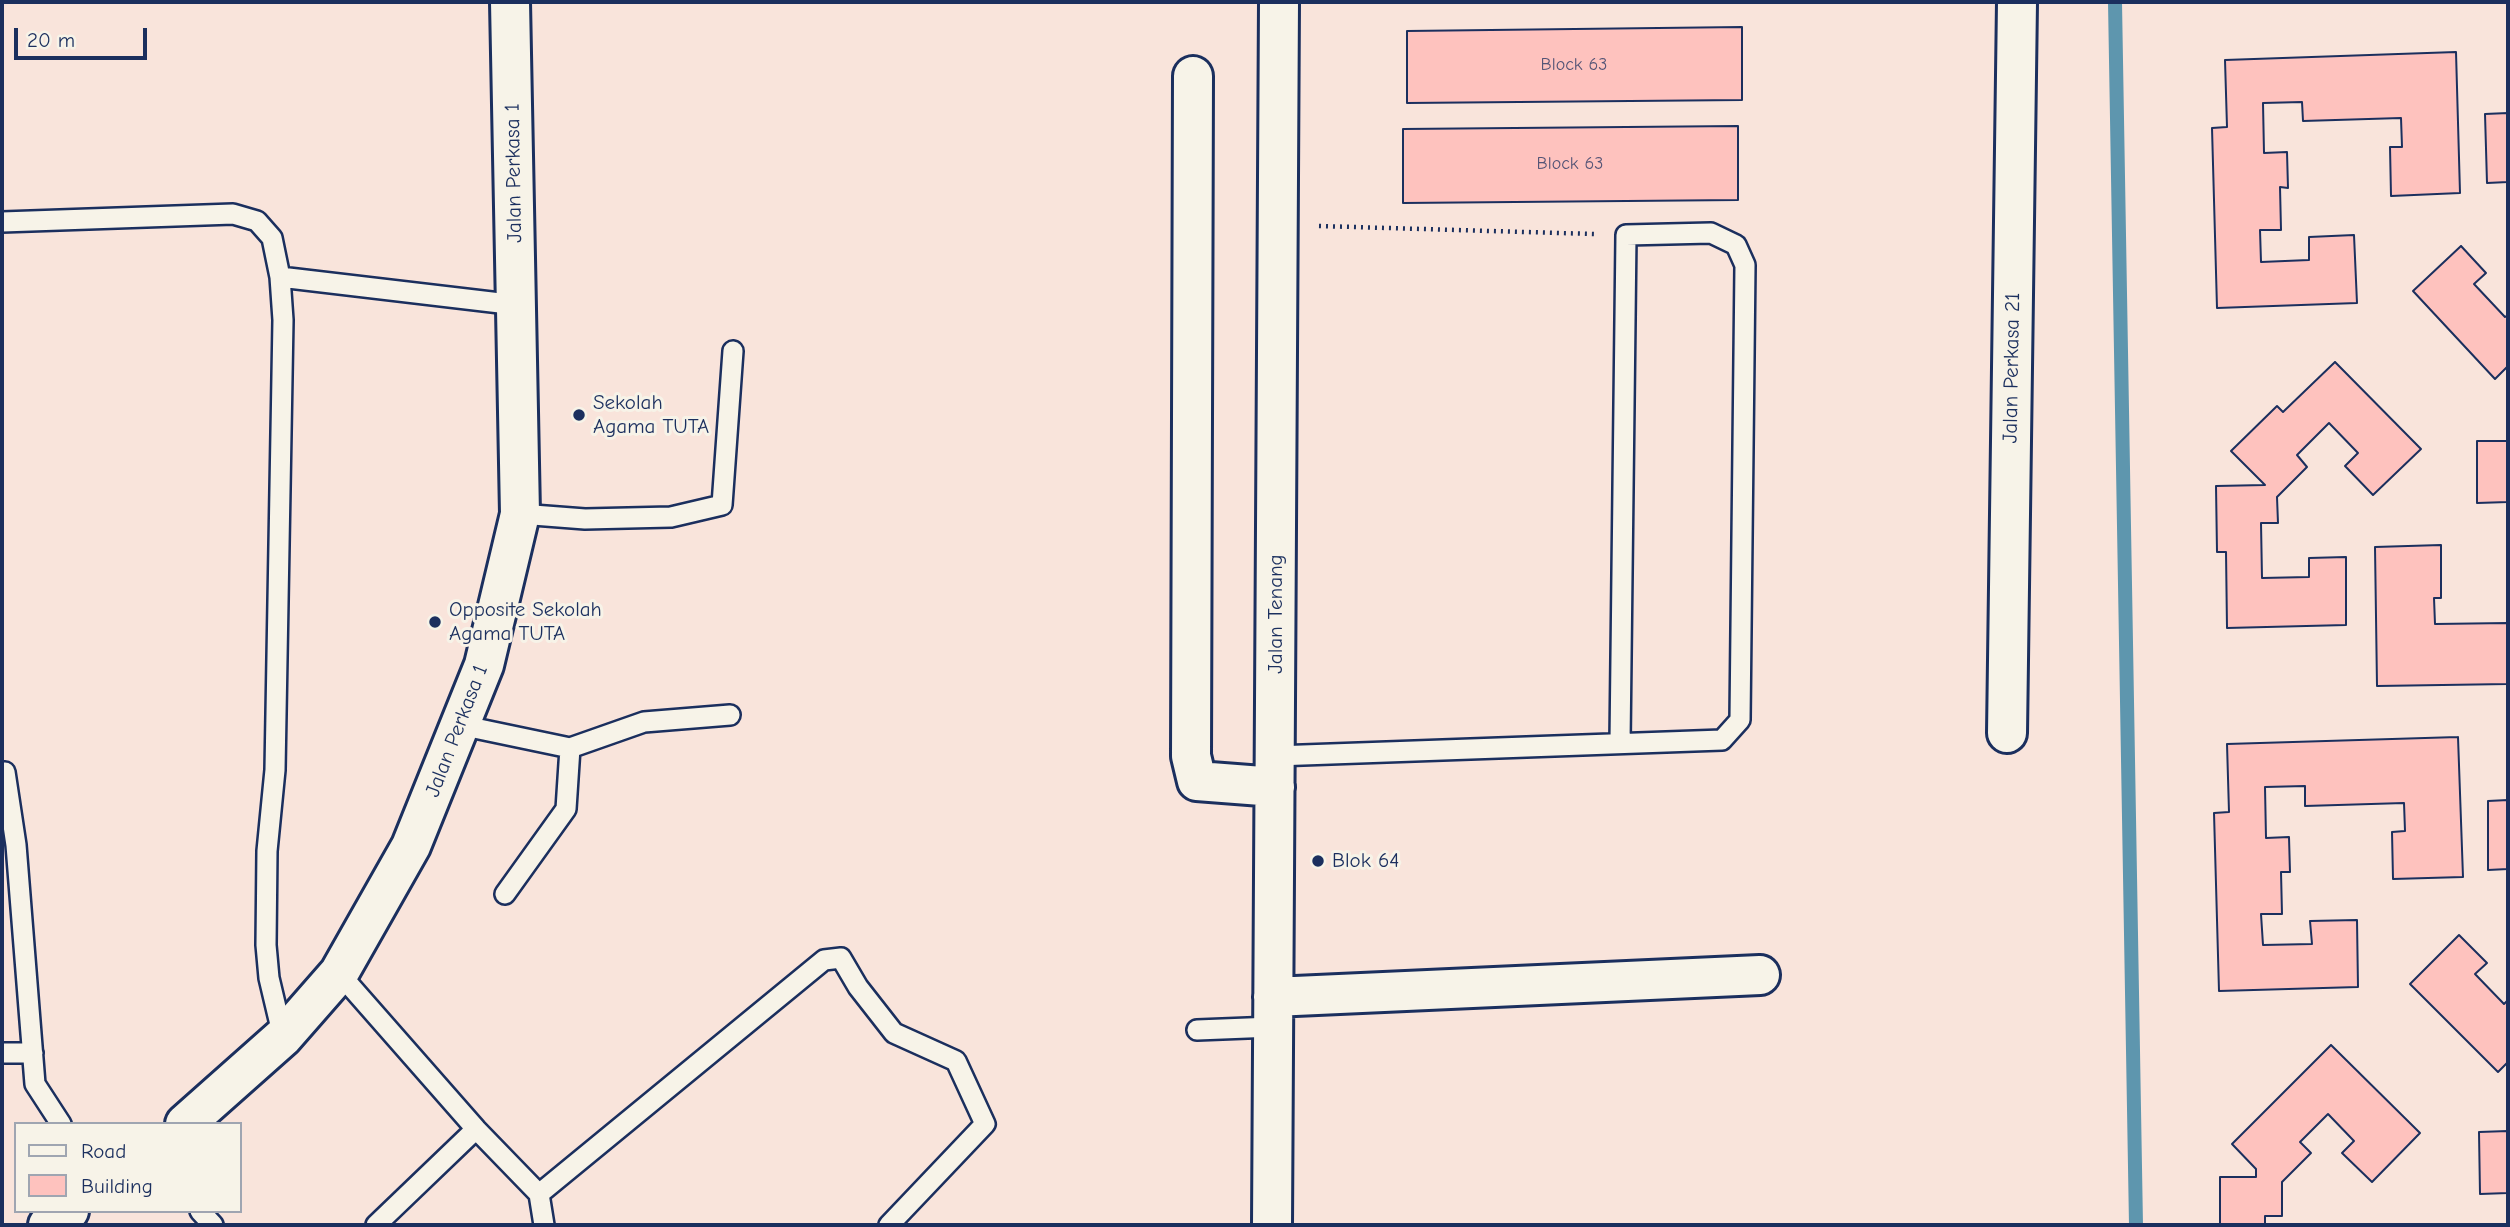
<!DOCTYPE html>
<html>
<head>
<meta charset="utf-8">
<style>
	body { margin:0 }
	#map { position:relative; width:2510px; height:1227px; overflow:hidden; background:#f9e4db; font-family:"Comic Neue",sans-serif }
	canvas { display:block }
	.frame { position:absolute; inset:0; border:4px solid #1b2f5e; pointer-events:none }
	.legend { position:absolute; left:14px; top:1122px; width:228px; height:91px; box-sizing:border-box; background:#f7f3e8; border:2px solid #9fa5b1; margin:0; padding:9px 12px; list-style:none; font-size:21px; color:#1b2f5e }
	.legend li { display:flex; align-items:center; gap:14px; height:35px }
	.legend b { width:35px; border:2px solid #9fa5b1 }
	.scale { position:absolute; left:14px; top:28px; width:133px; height:32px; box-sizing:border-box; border:4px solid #1b2f5e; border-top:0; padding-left:9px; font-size:21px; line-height:24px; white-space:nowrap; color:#1b2f5e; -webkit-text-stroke:5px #f7f3e8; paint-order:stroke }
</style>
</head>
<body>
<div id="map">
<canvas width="2510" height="1227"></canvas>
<div class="frame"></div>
<ul class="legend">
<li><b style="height:9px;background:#f7f3e8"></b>Road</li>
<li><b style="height:19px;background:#fec2be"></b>Building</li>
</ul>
<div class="scale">20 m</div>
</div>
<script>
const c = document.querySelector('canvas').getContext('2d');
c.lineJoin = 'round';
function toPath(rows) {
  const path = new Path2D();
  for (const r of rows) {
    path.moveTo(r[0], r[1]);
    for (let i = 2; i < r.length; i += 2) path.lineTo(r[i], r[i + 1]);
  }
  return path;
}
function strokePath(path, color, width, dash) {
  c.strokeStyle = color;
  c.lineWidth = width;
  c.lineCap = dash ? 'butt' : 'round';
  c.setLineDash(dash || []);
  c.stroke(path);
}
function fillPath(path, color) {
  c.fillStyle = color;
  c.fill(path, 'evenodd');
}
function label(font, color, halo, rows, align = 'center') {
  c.font = font + ' "Comic Neue",sans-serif';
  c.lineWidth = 6;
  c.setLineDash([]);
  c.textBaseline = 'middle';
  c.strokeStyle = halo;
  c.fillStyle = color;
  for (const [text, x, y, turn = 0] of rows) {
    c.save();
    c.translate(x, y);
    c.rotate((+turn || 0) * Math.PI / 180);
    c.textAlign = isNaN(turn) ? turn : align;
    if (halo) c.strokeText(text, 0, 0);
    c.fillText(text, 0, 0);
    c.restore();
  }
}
strokePath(toPath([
	[2115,2,2136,1225]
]), '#5e96ae', 14);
const building = toPath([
	[1742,27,1742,100,1407,103,1407,31,1742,27],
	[2456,52,2460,193,2391,196,2390,147,2402,147,2401,118,2303,121,2302,102,2263,103,2264,153,2287,152,2288,188,2280,187,2281,230,2260,230,2261,262,2309,260,2309,237,2354,235,2357,303,2217,308,2212,128,2227,127,2225,60,2456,52],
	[2508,113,2508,182,2487,183,2485,114,2508,113],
	[1738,126,1738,200,1403,203,1403,129,1738,126],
	[2461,246,2486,273,2474,284,2505,317,2508,315,2508,366,2495,379,2413,291,2461,246],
	[2335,362,2421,449,2373,495,2345,466,2358,453,2329,423,2297,455,2307,467,2277,497,2278,523,2261,523,2262,578,2309,577,2309,558,2346,557,2346,625,2227,628,2226,552,2217,552,2216,486,2265,485,2231,451,2277,406,2283,412,2335,362],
	[2477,441,2508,441,2508,502,2477,503,2477,441],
	[2441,545,2441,598,2434,598,2435,624,2508,623,2508,684,2377,686,2375,547,2441,545],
	[2458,737,2463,877,2393,879,2392,832,2405,831,2404,803,2305,806,2305,786,2265,787,2266,838,2289,837,2290,872,2281,872,2282,914,2261,914,2263,945,2312,944,2310,921,2357,920,2358,987,2219,991,2214,813,2229,812,2227,744,2458,737],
	[2508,800,2508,869,2488,870,2488,801,2508,800],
	[2459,935,2487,963,2475,974,2504,1004,2508,1000,2508,1062,2498,1072,2410,984,2459,935],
	[2331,1045,2420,1133,2372,1182,2342,1153,2354,1141,2328,1114,2300,1142,2311,1153,2282,1182,2282,1216,2265,1216,2265,1225,2220,1225,2220,1177,2256,1177,2256,1169,2232,1144,2331,1045],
	[2508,1131,2508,1193,2480,1194,2479,1132,2508,1131]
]);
fillPath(building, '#fec2be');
strokePath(building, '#1b2f5e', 2);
const lane = toPath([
	[2,222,233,214,257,221,272,238,280,277],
	[520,514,585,519,671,517,722,505,733,351],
	[460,725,570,748,566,809,505,894],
	[570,748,644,722,730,715],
	[1275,756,1722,740,1740,720,1745,265,1736,245,1711,233,1626,235,1620,742],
	[2,772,5,772,16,845,35,1084,61,1124],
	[339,973,476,1129,539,1194,544,1225],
	[1197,1030,1273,1027],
	[283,1037,269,978,266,945,267,851,275,770,283,320,280,277,517,305],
	[2,1053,33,1053],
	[539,1194,824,960,841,958,858,987,894,1033,956,1061,985,1124,889,1225],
	[200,1211,213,1225],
	[376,1225,476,1129]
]);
const street = toPath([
	[1193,76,1191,756,1197,781,1275,787],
	[2007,733,2017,2],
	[1273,997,1760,975],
	[1272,1225,1279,2]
]);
const secondary = toPath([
	[185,1124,283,1037,339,973,411,846,484,665,520,514,510,2],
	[48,1225,69,1211]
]);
strokePath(lane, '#1b2f5e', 24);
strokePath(street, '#1b2f5e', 44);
strokePath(secondary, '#1b2f5e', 44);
strokePath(toPath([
	[1319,226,1594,234]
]), '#1b2f5e', 4.5, [2, 5]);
strokePath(lane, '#f7f3e8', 19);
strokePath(street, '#f7f3e8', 38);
strokePath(secondary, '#f7f3e8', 38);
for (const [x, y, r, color] of [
	[579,415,7,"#1b2f5e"],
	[435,622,7,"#1b2f5e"],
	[1318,861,7,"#1b2f5e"]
]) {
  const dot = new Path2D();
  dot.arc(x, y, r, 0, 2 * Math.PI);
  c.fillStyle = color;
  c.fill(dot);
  strokePath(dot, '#f7f3e8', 2.5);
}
label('18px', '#545476', null, [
	["Block 63",1574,65],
	["Block 63",1570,164]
]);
label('21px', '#1b2f5e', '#f7f3e8', [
	["Jalan Perkasa 1",514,173,-91],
	["Jalan Perkasa 21",2012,368,-89],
	["Jalan Tenang",1276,614,-90],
	["Jalan Perkasa 1",457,731,-69]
]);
label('21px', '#1b2f5e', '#f7f3e8', [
	["Sekolah",593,403],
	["Agama TUTA",593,427],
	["Opposite Sekolah",449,610],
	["Agama TUTA",449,634],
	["Blok 64",1332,861]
], 'left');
</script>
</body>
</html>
